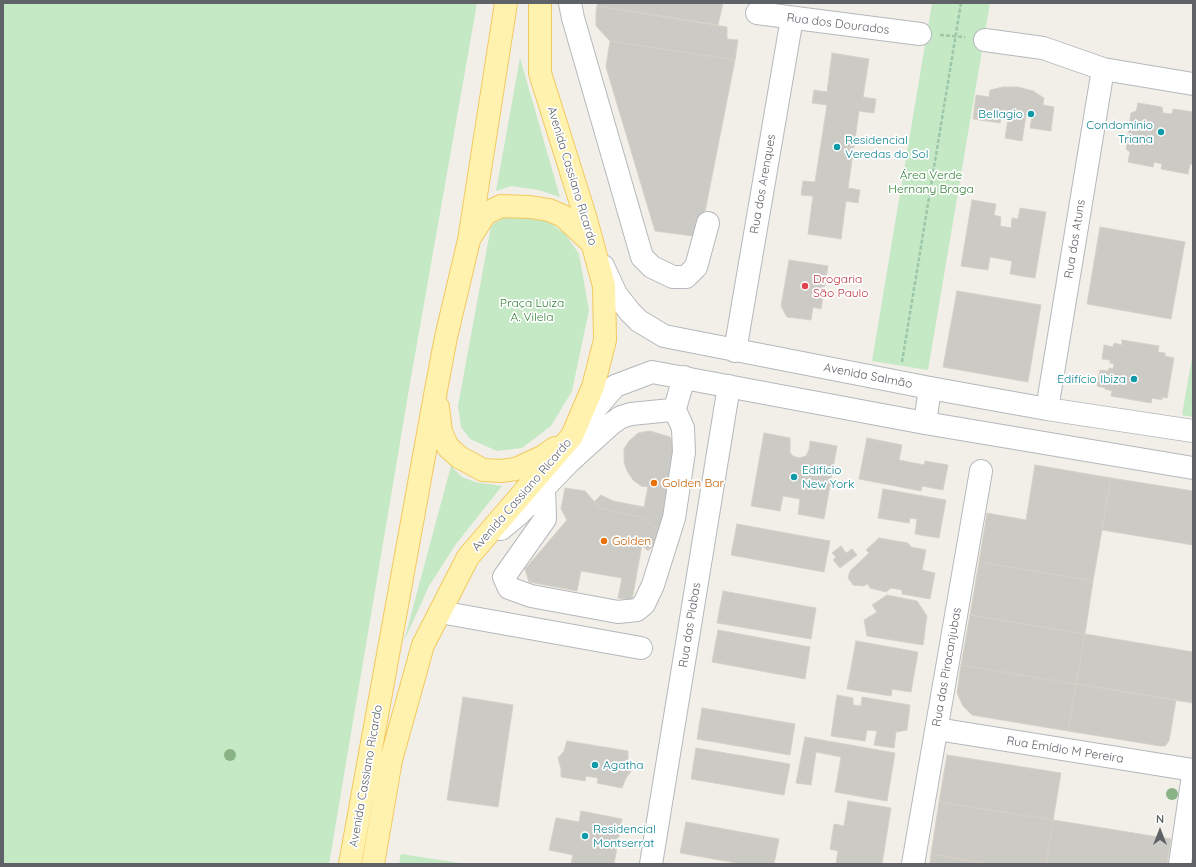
<!DOCTYPE html>
<html>
<head>
<meta charset="utf-8">
<style>
	body { margin:0 }
	#map { position:relative; width:1196px; height:867px; overflow:hidden; background:#f1efe8; font-family:Quicksand,sans-serif }
	canvas { display:block }
	.frame { position:absolute; inset:0; border:4px solid #5f6368; pointer-events:none }
	.north { position:absolute; left:1140px; top:811px; width:40px; height:40px; -webkit-text-stroke:3px #fff; paint-order:stroke; rotate:0deg; font-size:11px; font-weight:700; line-height:16px; text-align:center; color:#5f6368 }
	.north::after { content:''; display:block; margin:auto; width:14px; height:18px; background:#5f6368; clip-path:polygon(50% 0,100% 100%,50% 72%,0 100%) }
</style>
</head>
<body>
<div id="map">
<canvas width="1196" height="867"></canvas>
<div class="frame"></div>
<div class="north">N</div>
</div>
<script>
const c = document.querySelector('canvas').getContext('2d');
c.lineJoin = 'round';
function fillPath(path, color) {
  c.fillStyle = color;
  c.fill(path, 'evenodd');
}
function toPath(rows) {
  const path = new Path2D();
  for (const r of rows) {
    path.moveTo(r[0], r[1]);
    for (let i = 2; i < r.length; i += 2) path.lineTo(r[i], r[i + 1]);
  }
  return path;
}
function strokePath(path, color, width, dash) {
  c.strokeStyle = color;
  c.lineWidth = width;
  c.lineCap = dash ? 'butt' : 'round';
  c.setLineDash(dash || []);
  c.stroke(path);
}
function label(font, color, halo, rows, align = 'center') {
  c.font = font + ' Quicksand,sans-serif';
  c.lineWidth = 3.5;
  c.setLineDash([]);
  c.textBaseline = 'middle';
  c.strokeStyle = halo;
  c.fillStyle = color;
  for (const [text, x, y, turn = 0] of rows) {
    c.save();
    c.translate(x, y);
    c.rotate((+turn || 0) * Math.PI / 180);
    c.textAlign = isNaN(turn) ? turn : align;
    if (halo) c.strokeText(text, 0, 0);
    c.fillText(text, 0, 0);
    c.restore();
  }
}
fillPath(toPath([
	[3,3,477,3,410,383,329,864,3,864],
	[932,3,990,3,928,370,872,361],
	[520,58,560,197,539,190,511,186,496,191],
	[504,216,548,221,566,235,579,254,589,310,572,391,551,426,522,448,497,451,470,439,461,427,458,406,491,226],
	[1193,352,1193,417,1182,415],
	[451,466,462,477,475,482,502,486,456,544,429,586,404,641],
	[401,854,466,864,399,864]
]), '#c5e8c5');
const building = toPath([
	[598,3,723,3,718,25,597,6,598,3],
	[597,6,727,27,727,39,738,40,735,60,610,41,596,26,596,12,597,6],
	[610,41,735,60,700,237,655,231,606,67,610,41],
	[832,53,869,59,863,97,876,99,874,113,859,111,848,188,860,190,858,203,846,201,841,239,808,234,813,196,801,195,803,181,815,182,827,105,812,103,814,90,827,92,832,53],
	[1003,87,1018,87,1033,91,1044,98,1043,105,1054,107,1051,131,1030,128,1032,116,1026,115,1022,141,1005,138,1009,113,1002,112,1000,123,973,119,976,95,989,97,990,90,1003,87],
	[1138,103,1162,107,1163,113,1172,114,1173,109,1193,112,1193,165,1190,164,1188,174,1161,169,1162,164,1154,162,1153,167,1128,162,1130,152,1126,149,1131,113,1136,111,1138,103],
	[972,200,996,204,994,215,1001,217,1000,226,1011,228,1012,218,1018,219,1020,208,1046,212,1035,278,1010,274,1012,261,990,257,988,270,961,266,972,200],
	[1100,227,1185,242,1171,319,1087,304,1100,227],
	[789,260,828,266,821,309,813,307,811,320,787,317,781,306,789,260],
	[957,291,1041,305,1028,382,943,367,957,291],
	[1122,340,1159,346,1158,352,1165,353,1165,356,1174,358,1167,398,1162,397,1162,400,1152,398,1151,403,1111,396,1112,391,1105,389,1105,388,1097,386,1100,370,1108,371,1109,368,1113,369,1114,364,1110,363,1110,360,1102,359,1104,345,1113,347,1114,343,1122,345,1122,340],
	[650,431,670,437,676,447,663,536,644,518,600,508,594,502,601,495,613,501,644,507,648,487,641,486,633,480,627,471,624,462,624,449,629,441,638,433,650,431],
	[764,433,790,438,790,453,793,456,799,458,806,456,809,450,810,441,837,446,824,519,798,514,800,499,783,496,780,511,751,506,764,433],
	[867,438,902,445,899,460,924,465,925,461,948,465,943,490,922,486,921,491,859,479,867,438],
	[1035,465,1111,478,1093,581,979,562,987,513,1026,520,1035,465],
	[1111,478,1193,491,1193,545,1102,530,1111,478],
	[565,488,585,491,600,508,644,518,663,536,648,551,642,545,632,600,618,598,622,578,581,571,577,591,529,582,525,569,567,520,561,509,565,488],
	[883,489,946,500,939,538,915,534,917,519,910,518,909,523,878,518,883,489],
	[737,524,830,541,824,572,731,555,737,524],
	[879,538,908,543,911,547,926,550,922,570,935,573,930,599,902,594,902,590,891,588,886,592,870,588,868,584,863,586,853,585,848,578,850,571,869,553,866,550,879,538],
	[841,546,846,553,852,549,857,555,840,568,833,560,836,557,832,553,841,546],
	[979,562,1093,581,1085,634,970,615,979,562],
	[723,591,816,608,811,639,717,623,723,591],
	[887,595,917,601,927,616,923,645,867,636,864,620,877,612,872,605,887,595],
	[970,615,1085,634,1076,684,961,665,970,615],
	[718,630,810,647,805,679,712,662,718,630],
	[1085,634,1193,652,1193,703,1076,684,1085,634],
	[856,641,918,652,911,692,892,689,891,696,847,689,856,641],
	[961,665,1076,684,1068,731,972,715,963,706,957,693,961,665],
	[1076,684,1176,700,1169,741,1165,746,1160,746,1068,731,1076,684],
	[837,695,853,698,853,705,861,706,862,697,910,705,907,730,896,732,894,748,874,745,877,731,867,730,865,741,831,736,837,695],
	[463,697,513,705,498,807,447,800,463,697],
	[702,708,795,724,790,755,697,739,702,708],
	[805,737,895,753,887,801,835,792,841,757,816,752,811,785,796,783,805,737],
	[567,741,628,751,628,762,632,770,626,778,622,788,597,783,598,778,586,776,585,781,561,777,561,769,558,758,564,751,567,741],
	[696,748,790,764,784,795,691,779,696,748],
	[947,755,1061,773,1053,820,939,802,947,755],
	[848,801,891,808,882,864,836,864,838,851,830,849,834,824,844,826,848,801],
	[939,802,1053,820,1046,864,990,864,931,854,939,802],
	[581,811,622,819,614,864,571,864,573,855,549,850,556,818,579,822,581,811],
	[1053,820,1171,839,1167,864,1046,864,1053,820],
	[686,822,779,839,774,864,742,864,680,853,686,822],
	[931,854,990,864,930,864,931,854]
]);
fillPath(building, '#cccac5');
strokePath(building, '#d6d1c6', 1);
const minor = toPath([
	[570,3,573,18,642,257,652,267,673,277,686,277,696,267,708,223],
	[757,13,920,34],
	[985,40,1043,48,1103,69,1193,84],
	[603,266,616,294,630,312,639,321,664,336,930,388,1047,409,1193,431],
	[735,351,792,18],
	[1047,409,1103,69],
	[925,423,930,388],
	[577,430,615,386,652,372,925,423,1193,468],
	[542,472,544,488,545,519,504,577,509,588,531,596,618,612,637,610,644,604,653,585,674,518,684,452,683,428,674,408],
	[501,529,518,515,569,462,611,424,621,417,631,414,671,410,674,408,676,405,684,377],
	[440,612,641,648],
	[937,729,1193,770],
	[651,864,729,386],
	[913,864,981,471],
	[1180,864,1193,775]
]);
const major = toPath([
	[471,236,485,214,501,206,530,207,549,210,563,216,592,243],
	[438,407,441,432,448,447,459,457,483,470,501,471,516,469,542,457,555,448],
	[350,864,436,390,446,337,469,240,506,3],
	[373,864,391,760,423,645,468,557,572,436,593,387,605,340,604,286,585,216,540,73,540,3]
]);
strokePath(minor, '#b5b8bc', 24);
strokePath(major, '#f2c960', 24);
strokePath(toPath([
	[940,35,965,37],
	[902,362,961,3]
]), '#9cc7a9', 2.5, [4, 2]);
strokePath(minor, '#fff', 22);
strokePath(major, '#fff2af', 22);
c.fillStyle = '#89b387';
for (const [x, y] of [
	[230,755],
	[1172,794]
]) {
  c.beginPath();
  c.arc(x, y, 6, 0, 2 * Math.PI);
  c.fill();
}
for (const [x, y, r, color] of [
	[1031,114,4,"#0f9aa8"],
	[1161,132,4,"#0f9aa8"],
	[837,147,4,"#0f9aa8"],
	[805,286,4,"#e0444e"],
	[1134,379,4,"#0f9aa8"],
	[794,477,4,"#0f9aa8"],
	[654,483,4,"#e8710a"],
	[604,541,4,"#e8710a"],
	[595,765,4,"#0f9aa8"],
	[585,836,4,"#0f9aa8"]
]) {
  const dot = new Path2D();
  dot.arc(x, y, r, 0, 2 * Math.PI);
  c.fillStyle = color;
  c.fill(dot);
  strokePath(dot, '#fff', 1.5);
}
label('12px', '#5f6368', '#fff', [
	["Rua dos Dourados",838,24,7],
	["Avenida Cassiano Ricardo",572,176,73],
	["Rua dos Arenques",763,184,-80],
	["Rua dos Atuns",1075,239,-81],
	["Avenida Salmão",868,376,11],
	["Avenida Cassiano Ricardo",522,495,-49],
	["Rua das Piabas",690,625,-81],
	["Rua das Piracanjubas",947,667,-80],
	["Rua Emídio M Pereira",1065,750,9],
	["Avenida Cassiano Ricardo",366,776,-80]
]);
label('12px', '#0d838f', '#fff', [
	["Bellagio",1023,114,"right"],
	["Condomínio",1153,125,"right"],
	["Triana",1153,139,"right"],
	["Residencial",845,140],
	["Veredas do Sol",845,154],
	["Edifício Ibiza",1126,379,"right"],
	["Edifício",802,470],
	["New York",802,484],
	["Agatha",603,765],
	["Residencial",593,829],
	["Montserrat",593,843]
], 'left');
label('12px', '#348238', '#fff', [
	["Área Verde",931,175],
	["Hernany Braga",931,189],
	["Praça Luiza",532,303],
	["A. Vilela",532,317]
]);
label('12px', '#be3a42', '#fff', [
	["Drogaria",813,279],
	["São Paulo",813,293]
], 'left');
label('12px', '#c56008', '#fff', [
	["Golden Bar",662,483],
	["Golden",612,541]
], 'left');
</script>
</body>
</html>
